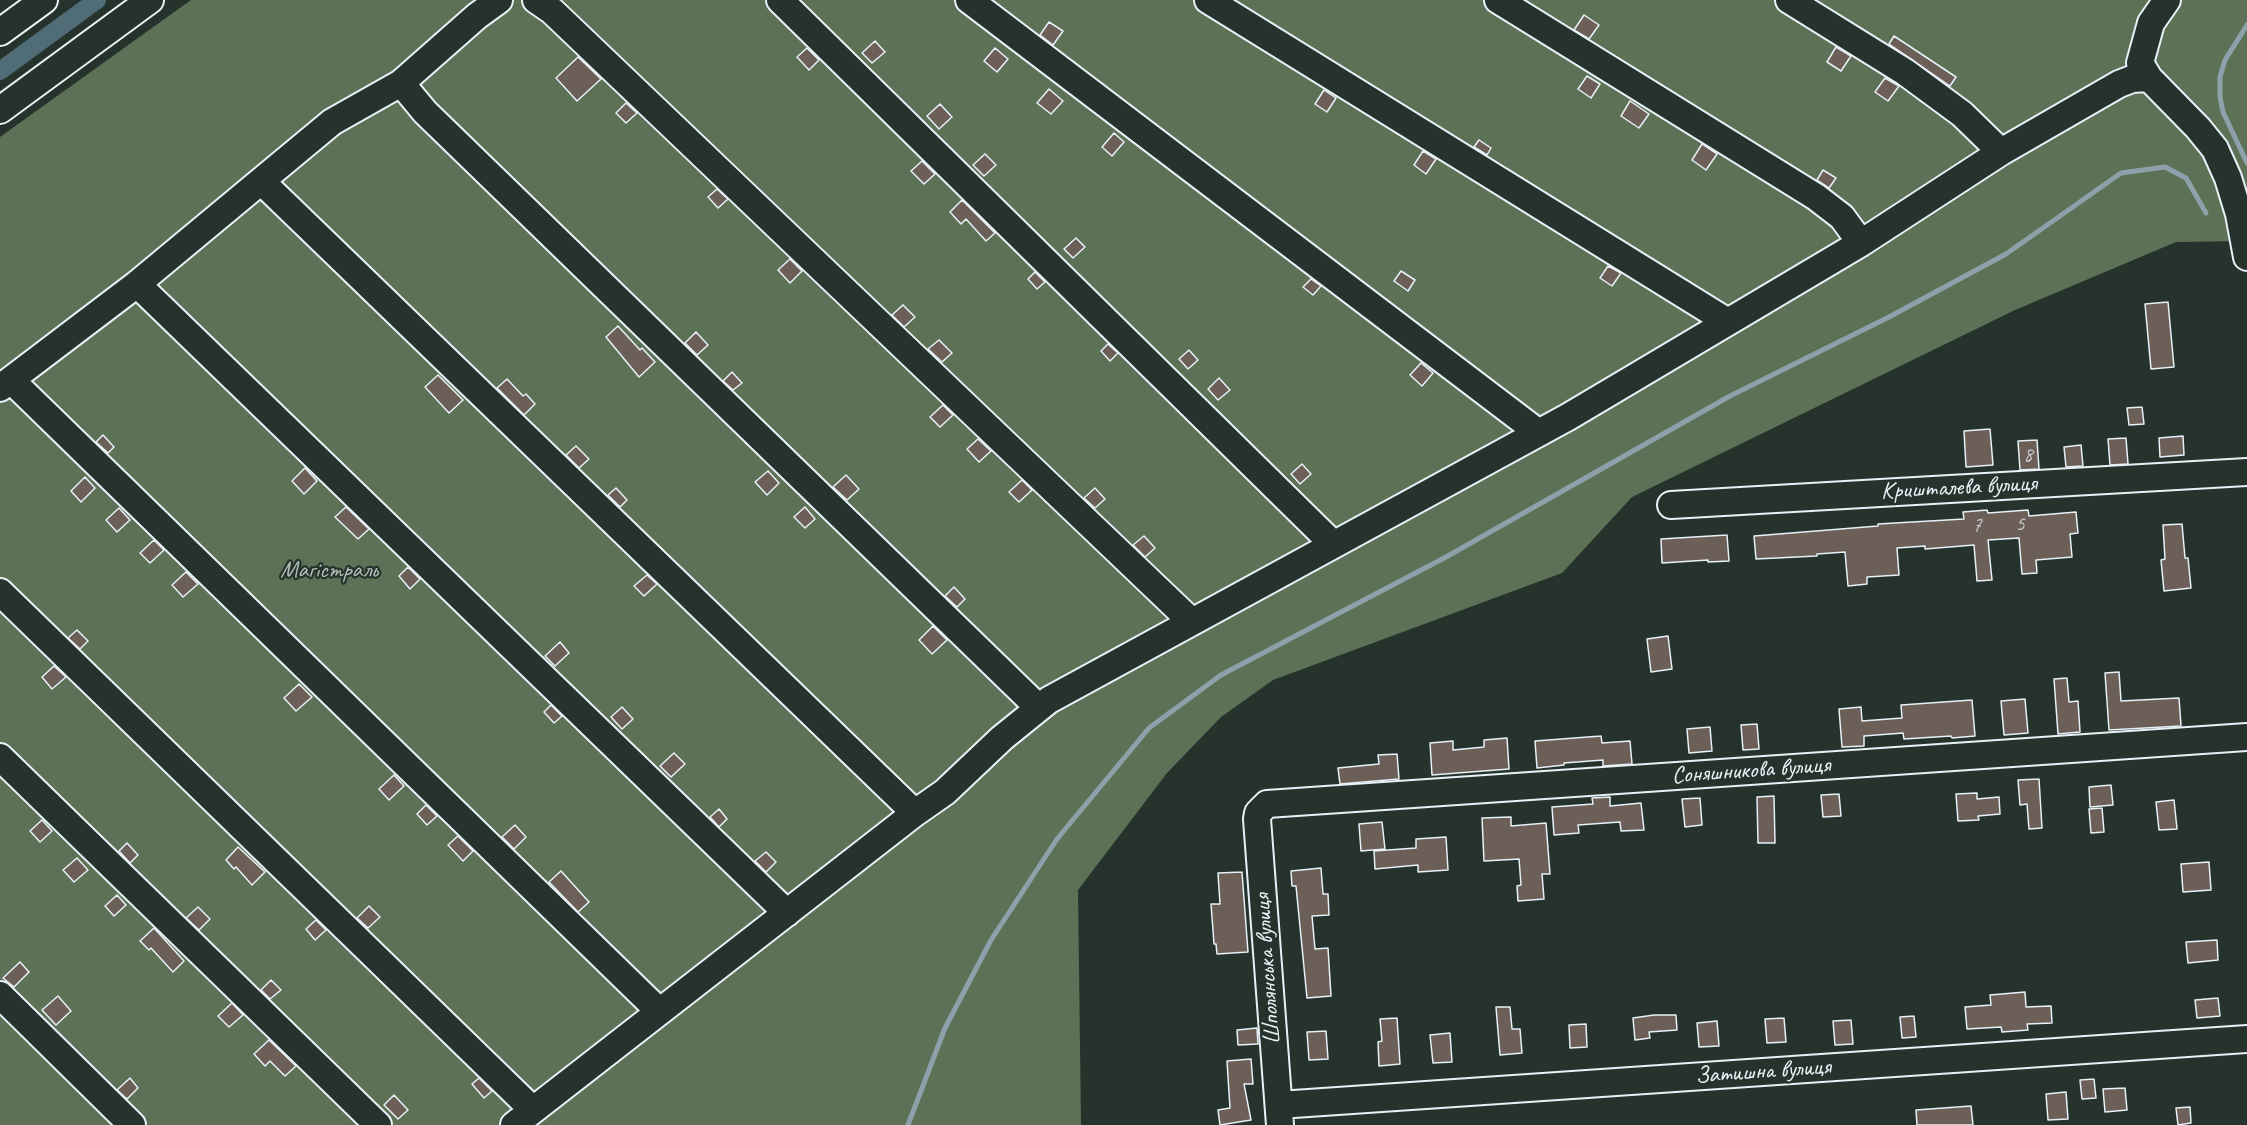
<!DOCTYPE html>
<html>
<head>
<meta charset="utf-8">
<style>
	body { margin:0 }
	canvas { display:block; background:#26332d }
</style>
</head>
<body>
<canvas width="2247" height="1125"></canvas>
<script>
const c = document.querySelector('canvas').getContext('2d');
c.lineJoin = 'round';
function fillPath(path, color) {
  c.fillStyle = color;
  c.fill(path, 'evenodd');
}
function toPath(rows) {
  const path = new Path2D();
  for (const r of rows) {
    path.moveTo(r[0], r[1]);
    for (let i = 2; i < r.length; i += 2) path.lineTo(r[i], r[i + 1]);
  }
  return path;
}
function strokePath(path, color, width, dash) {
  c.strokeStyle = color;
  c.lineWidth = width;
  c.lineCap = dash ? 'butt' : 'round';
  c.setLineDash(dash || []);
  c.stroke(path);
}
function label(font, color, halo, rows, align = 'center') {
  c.font = font + ' Caveat,sans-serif';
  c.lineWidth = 4.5;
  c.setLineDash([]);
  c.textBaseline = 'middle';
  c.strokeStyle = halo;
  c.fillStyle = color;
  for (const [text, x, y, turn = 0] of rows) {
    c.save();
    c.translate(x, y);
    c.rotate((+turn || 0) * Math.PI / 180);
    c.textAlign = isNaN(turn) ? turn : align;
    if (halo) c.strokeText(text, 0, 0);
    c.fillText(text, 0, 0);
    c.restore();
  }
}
fillPath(toPath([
	[191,0,2247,0,2247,241,2176,242,2015,310,1632,497,1562,573,1273,680,1221,717,1167,773,1078,890,1081,1125,0,1125,0,137]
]), '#5c7155');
strokePath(toPath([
	[2247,25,2225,60,2220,77,2220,97,2223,112,2247,163],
	[908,1125,945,1028,991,940,1057,839,1149,728,1221,675,1446,557,1730,396,1889,317,2006,254,2121,173,2165,167,2186,178,2206,213]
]), '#8da1aa', 5);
strokePath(toPath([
	[0,71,97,0]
]), '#506c76', 18);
const building = toPath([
	[1584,15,1599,25,1589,39,1574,30,1584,15],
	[1049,22,1063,31,1053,45,1040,35,1049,22],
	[1894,36,1956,77,1950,86,1889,44,1894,36],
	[875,41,885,52,872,63,862,53,875,41],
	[1836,47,1851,56,1841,71,1827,62,1836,47],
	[807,48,819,60,809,70,797,57,807,48],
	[995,48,1008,59,997,72,984,61,995,48],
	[578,57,601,79,577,101,556,78,578,57],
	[1587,76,1600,84,1591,98,1578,89,1587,76],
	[1885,78,1899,86,1888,101,1875,92,1885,78],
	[1049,89,1063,101,1051,114,1037,103,1049,89],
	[1324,90,1336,98,1327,112,1315,104,1324,90],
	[1630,101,1649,114,1639,128,1621,116,1630,101],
	[626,103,637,113,626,123,616,113,626,103],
	[940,104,952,117,939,129,927,116,940,104],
	[1114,133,1124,142,1112,156,1102,147,1114,133],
	[1479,140,1491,148,1487,155,1474,147,1479,140],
	[1702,144,1717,154,1706,170,1692,160,1702,144],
	[1423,151,1436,159,1426,174,1414,165,1423,151],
	[985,154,996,165,984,176,973,165,985,154],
	[922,161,935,174,924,184,911,171,922,161],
	[1823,170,1836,178,1829,188,1817,180,1823,170],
	[717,189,728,199,718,208,708,197,717,189],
	[962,200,995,233,986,241,966,219,961,224,950,212,962,200],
	[1076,238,1085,247,1073,258,1064,249,1076,238],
	[790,259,802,271,790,283,778,270,790,259],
	[1608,266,1621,273,1612,286,1600,278,1608,266],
	[1401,271,1415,280,1408,291,1394,281,1401,271],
	[1035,272,1045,282,1037,289,1028,279,1035,272],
	[1311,279,1321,286,1313,295,1303,287,1311,279],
	[2168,302,2174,367,2151,369,2145,304,2168,302],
	[903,305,915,317,904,327,892,315,903,305],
	[618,326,640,350,642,348,655,362,639,377,606,337,618,326],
	[696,332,708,345,697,355,685,343,696,332],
	[939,340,952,353,942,362,928,349,939,340],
	[1108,344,1118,353,1110,361,1101,351,1108,344],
	[1189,350,1198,360,1188,369,1179,359,1189,350],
	[1421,363,1433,373,1422,386,1410,375,1421,363],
	[732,372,742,383,733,390,723,381,732,372],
	[438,375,463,400,449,413,425,387,438,375],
	[1219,378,1230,390,1218,400,1208,389,1219,378],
	[507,379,523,396,526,394,535,404,524,415,497,388,507,379],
	[943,405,953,415,940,427,930,417,943,405],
	[2142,407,2144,424,2129,425,2127,408,2142,407],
	[1990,429,1993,465,1966,467,1964,431,1990,429],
	[103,435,114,447,108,453,96,442,103,435],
	[2183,436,2184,455,2160,457,2159,438,2183,436],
	[2126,438,2128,464,2110,465,2108,439,2126,438],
	[978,439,991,451,979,462,967,449,978,439],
	[2037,440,2039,469,2020,470,2018,441,2037,440],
	[2081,445,2083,466,2066,467,2064,447,2081,445],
	[576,446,589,459,579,468,566,455,576,446],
	[1302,464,1311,474,1300,484,1291,474,1302,464],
	[305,468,317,481,304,494,292,481,305,468],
	[768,471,779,483,767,495,755,482,768,471],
	[846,475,859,489,847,500,833,487,846,475],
	[85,477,95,488,81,502,71,491,85,477],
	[1022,480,1032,490,1019,502,1009,492,1022,480],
	[616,488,627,500,620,507,608,495,616,488],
	[1095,488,1105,499,1095,508,1084,498,1095,488],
	[346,507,369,529,358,539,335,517,346,507],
	[805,507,815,519,805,528,794,517,805,507],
	[119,508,130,520,117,532,106,520,119,508],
	[1987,510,1988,513,2028,510,2029,516,2076,512,2078,533,2070,534,2072,557,2036,560,2037,573,2022,574,2019,538,1988,540,1992,580,1977,581,1974,545,1925,549,1925,546,1897,548,1899,575,1867,577,1867,584,1848,586,1845,552,1817,554,1817,556,1756,559,1754,536,1878,526,1878,524,1964,519,1963,512,1987,510],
	[2182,524,2185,558,2188,558,2191,588,2164,591,2161,560,2165,559,2163,525,2182,524],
	[1727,535,1729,561,1708,562,1708,560,1662,563,1661,539,1727,535],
	[1144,536,1155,548,1145,557,1133,545,1144,536],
	[154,540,164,550,150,563,140,553,154,540],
	[408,567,420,579,410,589,399,576,408,567],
	[186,572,198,584,183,597,172,585,186,572],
	[647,575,657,584,644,596,634,586,647,575],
	[954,587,965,599,957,607,945,596,954,587],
	[933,626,947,640,932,654,919,640,933,626],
	[77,630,88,641,80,649,68,638,77,630],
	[1668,636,1672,669,1651,672,1647,639,1668,636],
	[560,642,569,653,555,666,545,656,560,642],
	[54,666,66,677,52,689,42,677,54,666],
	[2119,672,2121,701,2179,698,2181,726,2109,730,2105,673,2119,672],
	[2067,678,2069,702,2078,701,2080,732,2058,734,2054,679,2067,678],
	[299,684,312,697,296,711,284,698,299,684],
	[2025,699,2028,733,2004,735,2001,701,2025,699],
	[1972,700,1975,736,1952,738,1951,736,1904,739,1903,733,1864,736,1864,746,1842,747,1839,709,1861,707,1862,721,1902,718,1901,705,1972,700],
	[551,705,562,716,554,723,544,712,551,705],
	[622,707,633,719,622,729,611,717,622,707],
	[1757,724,1759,749,1743,750,1741,725,1757,724],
	[1710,727,1712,751,1689,753,1687,729,1710,727],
	[1601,736,1602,743,1630,741,1632,764,1603,766,1603,760,1564,763,1564,765,1537,768,1535,741,1601,736],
	[1507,738,1509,769,1432,775,1430,743,1453,741,1453,750,1484,747,1484,740,1507,738],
	[674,753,685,764,671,777,660,766,674,753],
	[1397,754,1399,779,1340,784,1338,768,1379,764,1378,755,1397,754],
	[394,775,404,786,389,800,379,789,394,775],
	[2039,779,2042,828,2029,829,2027,804,2020,805,2018,780,2039,779],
	[2111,785,2113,805,2090,807,2089,787,2111,785],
	[1977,793,1977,799,1999,797,2000,814,1978,816,1979,820,1958,821,1956,794,1977,793],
	[1839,794,1841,816,1823,817,1821,795,1839,794],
	[1774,796,1775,843,1758,843,1757,797,1774,796],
	[1610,797,1610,806,1641,803,1644,830,1621,831,1620,822,1578,825,1579,833,1554,835,1552,807,1593,804,1592,798,1610,797],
	[1700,798,1702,825,1685,827,1682,799,1700,798],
	[2174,800,2177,829,2159,830,2156,802,2174,800],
	[426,805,437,816,427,825,417,814,426,805],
	[2102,808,2104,832,2091,833,2089,809,2102,808],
	[719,809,727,819,719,827,710,817,719,809],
	[1511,817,1511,826,1546,823,1550,874,1542,874,1544,899,1518,901,1517,886,1521,885,1519,859,1484,861,1482,818,1511,817],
	[42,820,52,831,40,842,30,831,42,820],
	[1382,822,1385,849,1361,851,1359,824,1382,822],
	[515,825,526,837,514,849,502,837,515,825],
	[458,836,473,851,463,861,448,845,458,836],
	[1446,837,1448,870,1418,872,1418,865,1375,869,1374,851,1416,848,1416,839,1446,837],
	[127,843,138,855,130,863,119,851,127,843],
	[238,847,265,872,252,885,236,867,234,869,226,860,238,847],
	[766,852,776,862,766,872,755,861,766,852],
	[77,858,88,870,74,882,63,870,77,858],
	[2209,862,2211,890,2183,892,2181,864,2209,862],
	[1321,868,1323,894,1328,894,1329,915,1312,916,1315,949,1328,948,1331,996,1307,998,1296,886,1292,886,1291,871,1321,868],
	[561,871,589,902,578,912,549,882,561,871],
	[1242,872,1248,952,1217,954,1216,944,1214,944,1211,904,1220,904,1218,873,1242,872],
	[117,895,126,905,114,916,105,906,117,895],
	[369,906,380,917,368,928,357,918,369,906],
	[198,907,210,919,199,930,186,918,198,907],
	[316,920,326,930,315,940,306,929,316,920],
	[154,928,184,961,173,972,151,948,149,950,140,941,154,928],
	[2217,940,2218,960,2188,963,2186,942,2217,940],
	[20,962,29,972,14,987,3,978,20,962],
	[271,980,281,990,270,999,261,990,271,980],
	[2025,992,2026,1007,2051,1006,2052,1023,2027,1024,2028,1030,2002,1032,2001,1027,1967,1029,1965,1007,1991,1005,1990,995,2025,992],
	[58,996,71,1011,56,1025,42,1010,58,996],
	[2218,998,2220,1016,2197,1018,2195,1000,2218,998],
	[232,1003,243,1015,229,1027,218,1016,232,1003],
	[1496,1007,1510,1007,1512,1029,1520,1029,1522,1053,1500,1055,1496,1007],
	[1654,1015,1676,1015,1677,1030,1649,1032,1650,1038,1635,1040,1633,1018,1654,1015],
	[1914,1016,1916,1037,1902,1038,1900,1017,1914,1016],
	[1397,1018,1400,1064,1379,1066,1378,1042,1382,1041,1380,1019,1397,1018],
	[1784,1018,1786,1042,1767,1043,1765,1019,1784,1018],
	[1851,1020,1853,1044,1835,1045,1833,1021,1851,1020],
	[1717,1021,1719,1046,1699,1047,1697,1023,1717,1021],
	[1586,1024,1587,1047,1570,1048,1569,1025,1586,1024],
	[1257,1028,1258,1044,1238,1045,1237,1030,1257,1028],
	[1326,1031,1328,1059,1309,1060,1307,1032,1326,1031],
	[1450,1033,1452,1062,1433,1063,1430,1035,1450,1033],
	[269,1040,296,1066,285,1076,270,1061,265,1066,254,1054,269,1040],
	[1251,1059,1253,1084,1244,1084,1251,1120,1220,1125,1218,1110,1230,1108,1227,1061,1251,1059],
	[130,1078,138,1088,127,1099,117,1090,130,1078],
	[479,1078,492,1091,484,1098,472,1084,479,1078],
	[2094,1079,2096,1098,2082,1099,2080,1080,2094,1079],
	[2125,1088,2127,1110,2105,1112,2103,1089,2125,1088],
	[2066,1092,2068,1119,2048,1120,2046,1094,2066,1092],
	[394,1095,408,1110,398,1119,384,1105,394,1095],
	[1971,1106,1973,1125,1917,1125,1916,1110,1971,1106],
	[2190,1107,2191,1123,2178,1125,2176,1108,2190,1107]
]);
fillPath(building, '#6b5f58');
strokePath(building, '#e8f1f8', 1.5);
const minor = toPath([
	[536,0,552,11,1191,621],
	[780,0,1333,544],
	[969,0,1539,433],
	[1208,0,1728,322],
	[1498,0,1816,197,1842,217,1861,243],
	[1789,0,1905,72,1962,114,2001,152],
	[2167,0,2151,23,2140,63,2149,78,2198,128,2215,149,2228,178,2239,214,2247,257],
	[0,32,44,0],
	[401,83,425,112,1039,708],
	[0,110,150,0],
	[261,181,915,813],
	[137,284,787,913],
	[12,381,659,1011],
	[0,388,137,284,332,122,401,83,477,16,499,0],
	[1671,505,2247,472],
	[0,592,533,1110],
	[0,757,378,1125],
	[0,995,132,1125],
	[1279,1105,2247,1039],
	[514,1125,915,813,945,792,1002,738,1049,700,1568,417,1861,243,2001,152,2119,84,2132,79,2149,78],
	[1280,1125,1257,819,1258,813,1267,804,2247,737]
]);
strokePath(minor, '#e8f1f8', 30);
strokePath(minor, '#26332d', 26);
label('21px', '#c9ccd0', null, [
	["8",2028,455],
	["5",2020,524],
	["7",1977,525]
]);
label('24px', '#e8f1f8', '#26332d', [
	["Кришталева вулиця",1959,488,-3],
	["Соняшникова вулиця",1751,771,-4],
	["Шполянська вулиця",1268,969,-94],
	["Затишна вулиця",1763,1072,-4]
]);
label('24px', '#b0beb7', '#26332d', [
	["Магістраль",329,571]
]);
</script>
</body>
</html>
